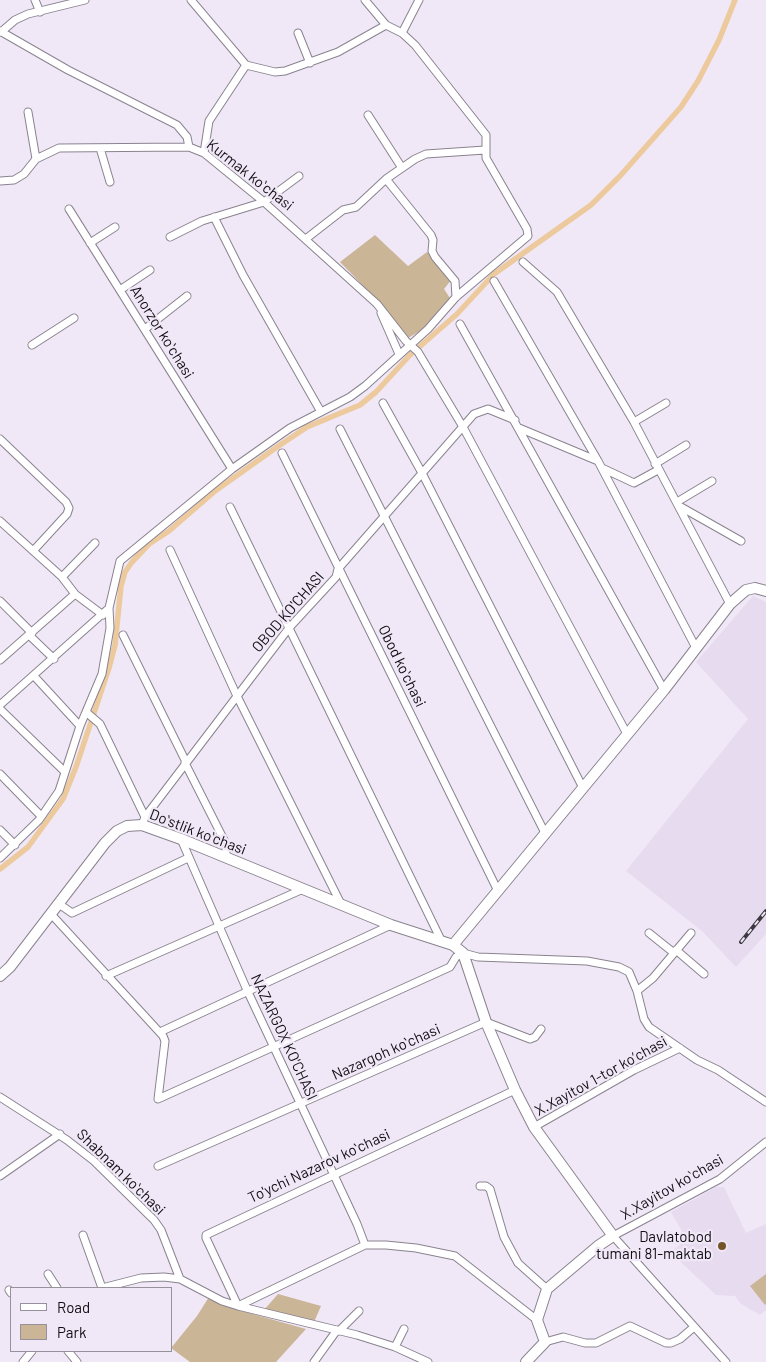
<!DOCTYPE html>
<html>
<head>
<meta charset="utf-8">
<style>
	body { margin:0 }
	#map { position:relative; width:766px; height:1362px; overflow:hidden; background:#f0e8f6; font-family:Barlow,sans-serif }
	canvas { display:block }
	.legend { position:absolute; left:10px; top:1287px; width:162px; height:65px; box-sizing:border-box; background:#f0e8f6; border:1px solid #97919b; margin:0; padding:6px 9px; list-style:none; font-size:15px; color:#110e13 }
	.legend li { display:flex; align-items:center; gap:10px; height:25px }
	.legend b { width:25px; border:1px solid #97919b }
</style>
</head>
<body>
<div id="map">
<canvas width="766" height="1362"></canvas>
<ul class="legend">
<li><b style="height:6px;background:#fff"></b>Road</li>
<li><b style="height:14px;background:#cbb597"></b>Park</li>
</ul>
</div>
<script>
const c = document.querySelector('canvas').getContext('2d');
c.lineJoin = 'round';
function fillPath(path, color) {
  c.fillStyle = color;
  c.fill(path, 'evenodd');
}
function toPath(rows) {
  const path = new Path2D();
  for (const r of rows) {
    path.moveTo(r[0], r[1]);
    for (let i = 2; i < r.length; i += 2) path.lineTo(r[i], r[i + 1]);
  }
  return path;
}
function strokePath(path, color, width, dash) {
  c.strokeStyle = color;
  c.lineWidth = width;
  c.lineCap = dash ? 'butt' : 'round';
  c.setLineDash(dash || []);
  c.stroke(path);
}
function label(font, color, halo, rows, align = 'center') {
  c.font = font + ' Barlow,sans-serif';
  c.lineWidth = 4.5;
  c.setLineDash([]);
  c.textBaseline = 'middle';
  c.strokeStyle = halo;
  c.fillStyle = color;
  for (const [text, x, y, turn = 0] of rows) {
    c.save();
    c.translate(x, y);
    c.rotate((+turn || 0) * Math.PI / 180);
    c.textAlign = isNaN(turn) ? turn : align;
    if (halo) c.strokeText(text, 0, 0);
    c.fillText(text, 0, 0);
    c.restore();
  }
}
fillPath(toPath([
	[753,596,766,602,766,934,736,967,703,932,626,871,748,719,696,662],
	[716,1187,724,1187,746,1233,766,1224,766,1310,760,1315,740,1303,735,1296,716,1295,670,1252,687,1240,671,1212]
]), '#e7dbf0');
fillPath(toPath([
	[375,235,408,266,427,252,452,279,444,289,450,298,422,330,408,338,381,304,340,262],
	[766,1274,766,1304,765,1305,750,1286],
	[278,1294,321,1306,314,1322,264,1310],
	[209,1297,242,1311,306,1329,276,1362,190,1362,171,1348,197,1316]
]), '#cbb597');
strokePath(toPath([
	[0,869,28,847,63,799,76,767,109,668,115,645,121,586,125,572,132,562,149,544,169,531,215,491,277,447,307,427,360,405,376,392,410,355,457,314,494,274,591,205,620,176,681,107,698,81,719,40,735,0]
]), '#ecca9d', 5.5);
const street = toPath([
	[35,0,40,12],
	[191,0,246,65,275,72,285,71,338,52,386,25],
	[0,31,68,70,177,125,187,137,189,147,204,153,264,202,377,304,406,341,418,352,463,427,627,734],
	[1,32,15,20,28,14,85,0],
	[298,33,310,63],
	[402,33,419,0],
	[28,112,36,159],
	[368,115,402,168],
	[100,148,110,182],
	[204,153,209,121,246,65],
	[386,179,431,235,433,240,432,251,435,257,455,281,456,297],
	[0,181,14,180,24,174,36,159,59,148,189,147],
	[69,209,232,469],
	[214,217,243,275,321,412],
	[170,237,202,221,264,202,299,176],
	[307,238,343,210,356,207,386,179,415,159,426,154,485,150],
	[90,243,115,227],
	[523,262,557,292,634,422,730,604],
	[494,281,598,461,695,646],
	[120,290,150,270],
	[381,313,399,354],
	[460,324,664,690],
	[145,329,187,296],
	[32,345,74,318],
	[383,403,422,473,583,788],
	[634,422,666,403],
	[519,428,598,461],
	[340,429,545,833],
	[0,439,66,502,69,508,67,514,33,551],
	[282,453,498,891],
	[655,464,686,445],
	[602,468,634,483,658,470],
	[677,502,712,481],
	[230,507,442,942],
	[681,507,741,541],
	[0,521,62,577,75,594,103,615],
	[170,550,236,694,341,904],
	[62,577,95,543],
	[0,601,32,633],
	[29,635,54,659],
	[123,635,186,762],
	[0,660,75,594],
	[34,676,80,726],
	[0,705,109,608],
	[0,709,64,771],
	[86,712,100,724,145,817],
	[185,763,226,844,226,858],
	[0,774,41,816],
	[142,825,145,817,289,628,336,577,338,569,474,414,488,409,515,420],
	[0,830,15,845],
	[181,839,247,990,357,1224,365,1245],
	[0,858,39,820,59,791,80,726,102,674,110,628,109,608,120,561,232,469,290,428,350,397,365,386,428,329,456,297,528,236,527,229,486,158,486,135,415,45,402,33,386,25,365,0],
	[59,904,72,913,188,858],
	[51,914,163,1036,165,1041,158,1099,450,967,456,957,463,953,478,957,587,961,619,967,629,972,637,991,644,1019,649,1027,697,1060,718,1070,766,1102],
	[649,933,674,953],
	[676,950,704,974],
	[106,976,301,890],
	[637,991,653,978,691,933],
	[160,1032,391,925],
	[0,1097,67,1140,94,1161,154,1220,161,1230,180,1279],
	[534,1127,634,1070,680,1048],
	[158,1166,486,1022,530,1039,535,1037,541,1029],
	[0,1176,60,1134],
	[480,1186,486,1186,490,1189,504,1237,518,1263,547,1289],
	[83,1235,102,1288],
	[48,1274,57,1288],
	[102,1288,141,1278,164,1277,180,1279,222,1301,238,1306,365,1245,386,1245,416,1248,455,1256,537,1320],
	[9,1290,11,1293],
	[339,1331,359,1311],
	[545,1342,563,1337,585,1343,596,1343,630,1326,666,1343,671,1343,680,1339,694,1327],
	[395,1347,404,1329],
	[68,1351,77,1362],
	[23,1362,32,1351],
	[314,1362,337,1330],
	[428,1362,395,1347,357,1335,238,1306,206,1238,206,1235,515,1090],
	[726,1362,613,1236,720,1179,766,1142]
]);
const secondary = toPath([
	[453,945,463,953,486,1022,515,1090,534,1127,613,1236,598,1246,547,1289,537,1320,545,1342,526,1362],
	[0,976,10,967,105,843,117,831,127,826,142,825,181,839,391,925,453,945,664,690,730,604,746,590,755,588,766,591]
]);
strokePath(street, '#8a838f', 9);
strokePath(secondary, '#8a838f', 12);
strokePath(street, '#fff', 7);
strokePath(secondary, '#fff', 10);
const rail = toPath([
	[741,942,766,911]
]);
strokePath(rail, '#3d3940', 4);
strokePath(rail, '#f0e8f6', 2, [5.5]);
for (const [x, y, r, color] of [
	[722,1246,5,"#735529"]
]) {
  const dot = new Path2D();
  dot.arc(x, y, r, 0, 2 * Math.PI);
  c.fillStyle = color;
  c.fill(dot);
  strokePath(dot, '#f0e8f6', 2);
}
label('15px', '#110e13', '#f0e8f6', [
	["Kurmak koʻchasi",250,175,38],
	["Anorzor koʻchasi",162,332,58],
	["OBOD KO'CHASI",288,612,-49],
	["Obod koʻchasi",402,666,64],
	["Doʻstlik koʻchasi",198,832,21],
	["NAZARGOX KO'CHASI",284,1037,65],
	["Nazargoh koʻchasi",386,1052,-24],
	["X.Xayitov 1-tor koʼchasi",601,1076,-29],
	["To'ychi Nazarov koʻchasi",319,1166,-25],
	["Shabnam koʻchasi",121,1172,44],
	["X.Xayitov koʻchasi",672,1187,-30]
]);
label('15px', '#110e13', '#f0e8f6', [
	["Davlatobod",712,1237],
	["tumani 81-maktab",712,1254]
], 'right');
</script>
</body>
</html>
